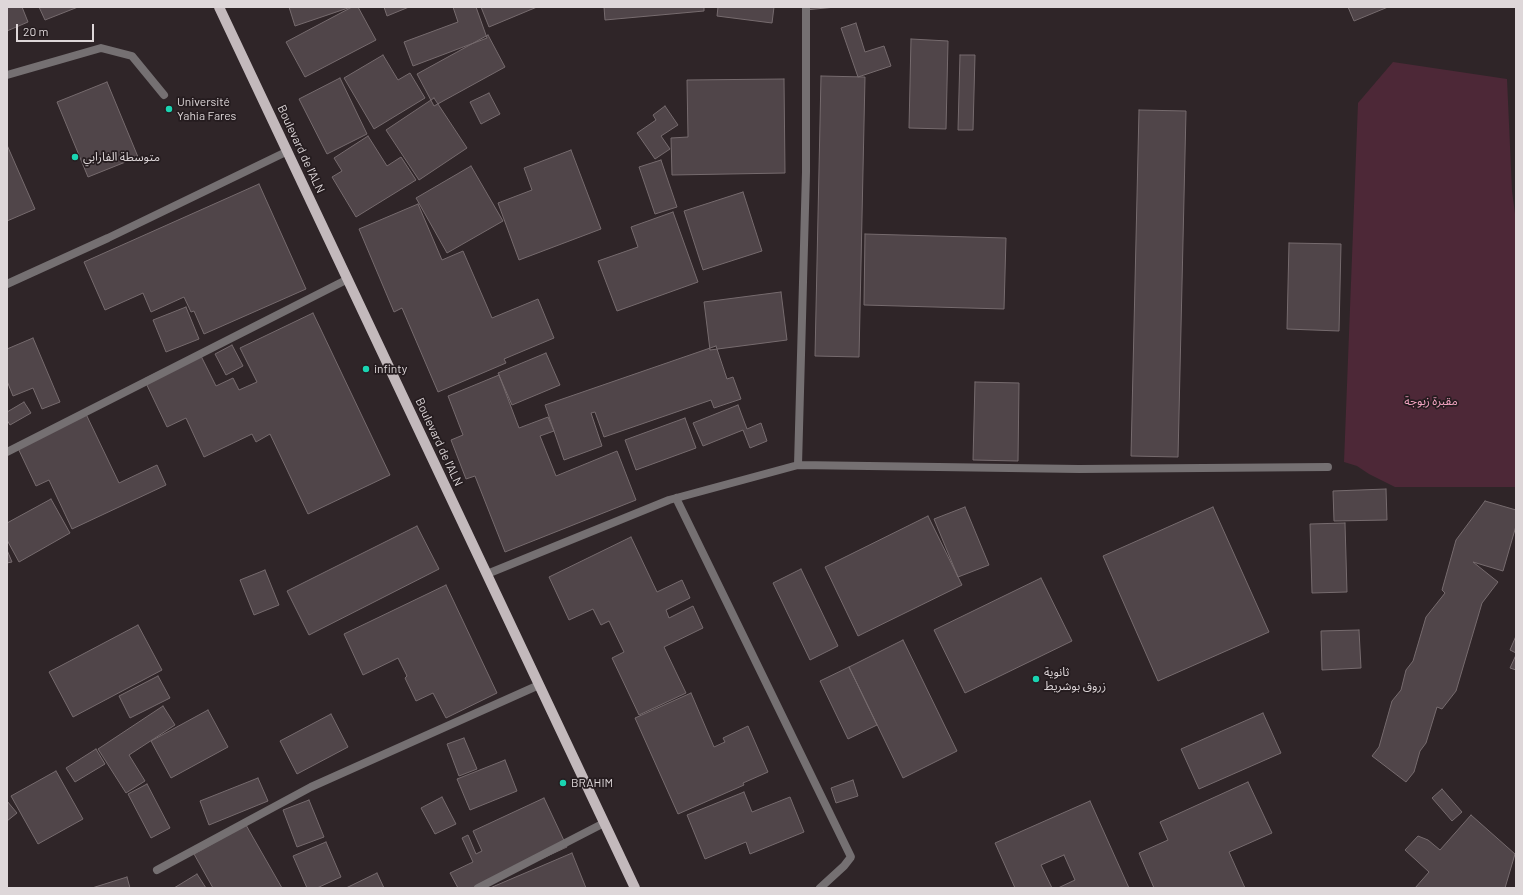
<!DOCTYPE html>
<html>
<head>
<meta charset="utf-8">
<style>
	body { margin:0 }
	#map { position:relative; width:1523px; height:895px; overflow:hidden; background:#2f2528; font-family:Barlow,sans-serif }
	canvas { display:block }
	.frame { position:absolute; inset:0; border:8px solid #ded7d9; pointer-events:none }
	.scale { position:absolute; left:16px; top:24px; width:78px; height:18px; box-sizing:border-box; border:2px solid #ded7d9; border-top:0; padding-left:5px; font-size:12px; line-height:14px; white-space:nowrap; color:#ded7d9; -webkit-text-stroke:3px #251c1f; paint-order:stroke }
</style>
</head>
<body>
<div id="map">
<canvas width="1523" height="895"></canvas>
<div class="frame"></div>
<div class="scale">20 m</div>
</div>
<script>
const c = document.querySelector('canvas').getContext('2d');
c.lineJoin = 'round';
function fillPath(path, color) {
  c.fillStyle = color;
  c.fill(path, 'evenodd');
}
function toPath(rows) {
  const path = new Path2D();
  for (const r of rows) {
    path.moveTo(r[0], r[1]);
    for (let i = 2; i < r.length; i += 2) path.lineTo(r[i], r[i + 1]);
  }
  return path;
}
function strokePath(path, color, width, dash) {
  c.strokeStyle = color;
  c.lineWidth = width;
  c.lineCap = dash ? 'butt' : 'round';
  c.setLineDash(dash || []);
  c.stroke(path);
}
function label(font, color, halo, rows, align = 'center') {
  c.font = font + ' Barlow,"Noto Sans Arabic",sans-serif';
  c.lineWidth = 3.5;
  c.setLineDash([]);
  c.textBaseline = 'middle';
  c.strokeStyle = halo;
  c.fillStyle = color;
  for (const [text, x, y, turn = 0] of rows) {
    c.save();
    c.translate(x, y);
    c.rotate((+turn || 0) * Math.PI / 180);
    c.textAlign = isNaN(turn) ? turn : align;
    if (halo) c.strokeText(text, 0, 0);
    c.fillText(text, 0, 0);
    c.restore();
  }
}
fillPath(toPath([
	[1393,62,1507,79,1512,191,1516,221,1516,487,1395,487,1369,474,1357,466,1344,462,1358,103]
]), '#4d2837');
const building = toPath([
	[7,7,22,7,28,22,7,31,7,7],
	[39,7,78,7,45,20,39,7],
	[289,7,351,7,295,26,289,7],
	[352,7,358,7,376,40,305,77,286,42,352,7],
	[384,7,409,7,387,16,384,7],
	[453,7,476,7,487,38,413,66,404,42,458,22,453,7],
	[481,7,537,7,489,27,481,7],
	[604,7,704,7,704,11,605,20,604,7],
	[718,7,774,7,772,23,717,16,718,7],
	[805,7,836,7,805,10,805,7],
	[1348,7,1388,7,1354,21,1348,7],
	[856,23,865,52,884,46,891,66,858,77,841,28,856,23],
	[488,35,505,67,434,106,417,74,488,35],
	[911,39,948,41,946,129,909,128,911,39],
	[383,55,398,80,410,73,425,98,374,129,344,78,383,55],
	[960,55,975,55,973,130,958,130,960,55],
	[821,76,865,77,859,357,815,356,821,76],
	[340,78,367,134,327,154,299,99,340,78],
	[784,79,785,173,672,175,671,138,688,137,687,80,784,79],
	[107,82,138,157,88,177,57,102,107,82],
	[489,93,500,114,481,124,470,102,489,93],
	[434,98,467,148,419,180,386,130,434,98],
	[665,106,678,125,661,136,670,149,655,159,637,133,656,120,653,115,665,106],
	[1139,110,1186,111,1178,457,1131,456,1139,110],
	[368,136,387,166,401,157,416,180,356,217,332,177,342,171,334,158,368,136],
	[7,145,35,209,7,221,7,145],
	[571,150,601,229,519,260,498,203,532,190,524,168,571,150],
	[661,160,677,207,655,214,639,167,661,160],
	[471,166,503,221,447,253,416,198,471,166],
	[259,184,306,289,204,334,194,311,191,312,184,297,151,312,143,293,105,310,84,262,259,184],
	[743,192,762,251,703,270,684,211,743,192],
	[418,204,442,260,463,251,492,318,538,299,554,338,504,359,506,363,438,392,402,308,394,312,359,229,418,204],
	[673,212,698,282,617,311,598,261,638,247,631,227,673,212],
	[865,234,1006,238,1004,309,864,305,865,234],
	[1289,243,1341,244,1339,331,1287,329,1289,243],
	[781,292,787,340,710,350,704,302,781,292],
	[186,307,199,339,166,352,153,320,186,307],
	[313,313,390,475,308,514,270,434,256,442,252,434,204,457,186,418,167,427,144,379,199,352,216,386,233,378,239,390,257,382,240,348,313,313],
	[33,338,60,402,42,409,33,388,13,396,7,381,7,349,33,338],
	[232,345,243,366,226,375,215,354,232,345],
	[716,346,727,379,733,377,741,399,714,408,711,400,604,437,595,412,591,413,602,446,564,460,545,405,716,346],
	[546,353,560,385,512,405,498,373,546,353],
	[499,375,519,428,548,417,554,431,540,436,556,476,617,451,636,500,505,552,475,476,466,479,451,440,463,435,448,396,499,375],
	[975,382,1019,383,1018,461,973,460,975,382],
	[24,402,31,413,10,425,7,420,7,412,24,402],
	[738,405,747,429,761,423,767,441,750,448,743,430,703,446,693,423,738,405],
	[85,412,119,483,157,465,166,485,72,529,49,480,36,486,16,444,85,412],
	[685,418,696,448,636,470,625,440,685,418],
	[1386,489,1387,520,1334,521,1333,491,1386,489],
	[51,499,70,533,19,562,7,540,7,523,51,499],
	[1485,501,1516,510,1516,526,1503,571,1473,562,1498,582,1482,603,1456,691,1442,709,1437,707,1426,743,1420,751,1414,772,1406,782,1372,756,1379,747,1392,701,1401,690,1406,670,1413,661,1426,617,1445,593,1442,590,1456,540,1485,501],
	[965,507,989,565,958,577,934,519,965,507],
	[1213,507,1269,632,1158,681,1103,556,1213,507],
	[928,516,962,585,858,636,825,567,928,516],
	[1345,523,1347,592,1312,593,1310,524,1345,523],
	[417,526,439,569,309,635,287,591,417,526],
	[631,537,657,592,682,580,690,598,666,610,669,618,693,606,703,628,664,647,686,693,639,715,612,658,624,652,609,621,601,625,593,609,569,620,549,577,631,537],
	[7,550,12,562,7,563,7,550],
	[801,569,838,646,810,660,773,583,801,569],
	[265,570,279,605,254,615,240,580,265,570],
	[1041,578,1072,641,965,693,934,630,1041,578],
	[446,585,497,693,446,718,433,693,416,701,405,678,407,676,398,658,363,675,344,634,446,585],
	[138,625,162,670,73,717,49,672,138,625],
	[1359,630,1361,668,1322,670,1321,631,1359,630],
	[1516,636,1516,653,1510,650,1516,636],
	[903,640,957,751,903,778,849,667,903,640],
	[1516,655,1516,670,1510,668,1516,655],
	[849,667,877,725,848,739,820,681,849,667],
	[158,676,170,698,130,718,119,696,158,676],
	[691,693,714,747,725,742,723,738,748,726,768,772,743,783,744,785,678,814,635,718,691,693],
	[163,706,175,725,129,755,145,781,126,793,98,749,163,706],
	[208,710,228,747,171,778,151,741,208,710],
	[1263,713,1281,753,1199,789,1181,749,1263,713],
	[331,714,348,747,297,774,280,741,331,714],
	[464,738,477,769,459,776,447,744,464,738],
	[96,749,105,764,75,782,66,768,96,749],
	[505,760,517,791,470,810,457,779,505,760],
	[56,771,83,819,38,844,11,796,56,771],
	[258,778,268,801,209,825,200,801,258,778],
	[853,780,858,796,836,803,831,788,853,780],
	[1248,782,1272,833,1229,852,1245,888,1154,888,1139,853,1168,840,1160,822,1248,782],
	[147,784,170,828,151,838,128,794,147,784],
	[1442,789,1462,812,1452,821,1432,798,1442,789],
	[744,792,752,812,790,797,804,832,750,854,746,842,705,859,687,815,744,792],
	[442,797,456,824,435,834,421,808,442,797],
	[544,798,567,847,477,888,458,888,450,873,473,862,462,838,468,835,476,854,482,851,473,831,544,798],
	[309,800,324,837,297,847,283,810,309,800],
	[7,801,17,813,7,821,7,801],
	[1090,801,1129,888,1015,888,995,843,1090,801],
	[1471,815,1515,854,1505,888,1415,888,1429,872,1405,850,1418,836,1428,840,1440,850,1471,815],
	[246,825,282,888,213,888,194,854,246,825],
	[326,842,341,877,317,888,307,888,293,856,326,842],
	[572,853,586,888,490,888,572,853],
	[1064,855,1075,880,1058,888,1052,888,1041,865,1064,855],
	[377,873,384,888,346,888,377,873],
	[197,874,206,888,174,888,197,874],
	[127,877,130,888,92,888,127,877]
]);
fillPath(building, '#504549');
strokePath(building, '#766b6e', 1);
strokePath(toPath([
	[7,75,101,48,132,56,164,95],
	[7,284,108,238,288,151],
	[7,452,348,279],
	[798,465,806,172,806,7],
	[676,498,851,857,844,866,820,888],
	[487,574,669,500,798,465,1079,469,1328,467],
	[157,870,311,787,539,685],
	[478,888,604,823]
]), '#757072', 8);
strokePath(toPath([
	[219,7,635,888]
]), '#c3b9bc', 10);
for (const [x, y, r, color] of [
	[169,109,4,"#1ad5b2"],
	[75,157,4,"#1ad5b2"],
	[366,369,4,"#1ad5b2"],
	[1036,679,4,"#1ad5b2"],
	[563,783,4,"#1ad5b2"]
]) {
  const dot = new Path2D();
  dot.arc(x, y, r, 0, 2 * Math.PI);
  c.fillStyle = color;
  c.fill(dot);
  strokePath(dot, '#251c1f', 1.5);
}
label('12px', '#ded7d9', '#251c1f', [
	["Université",177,102],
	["Yahia Fares",177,116],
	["متوسطة الفارابي",83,157],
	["infinty",374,369],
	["ثانوية",1044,672],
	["زروق بوشريط",1044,686],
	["BRAHIM",571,783]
], 'left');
label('12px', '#ded7d9', '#251c1f', [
	["Boulevard de l'ALN",301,149,65],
	["Boulevard de l'ALN",439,442,65]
]);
label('12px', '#f3a4c2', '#251c1f', [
	["مقبرة زبوجة",1431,401]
]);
</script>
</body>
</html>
